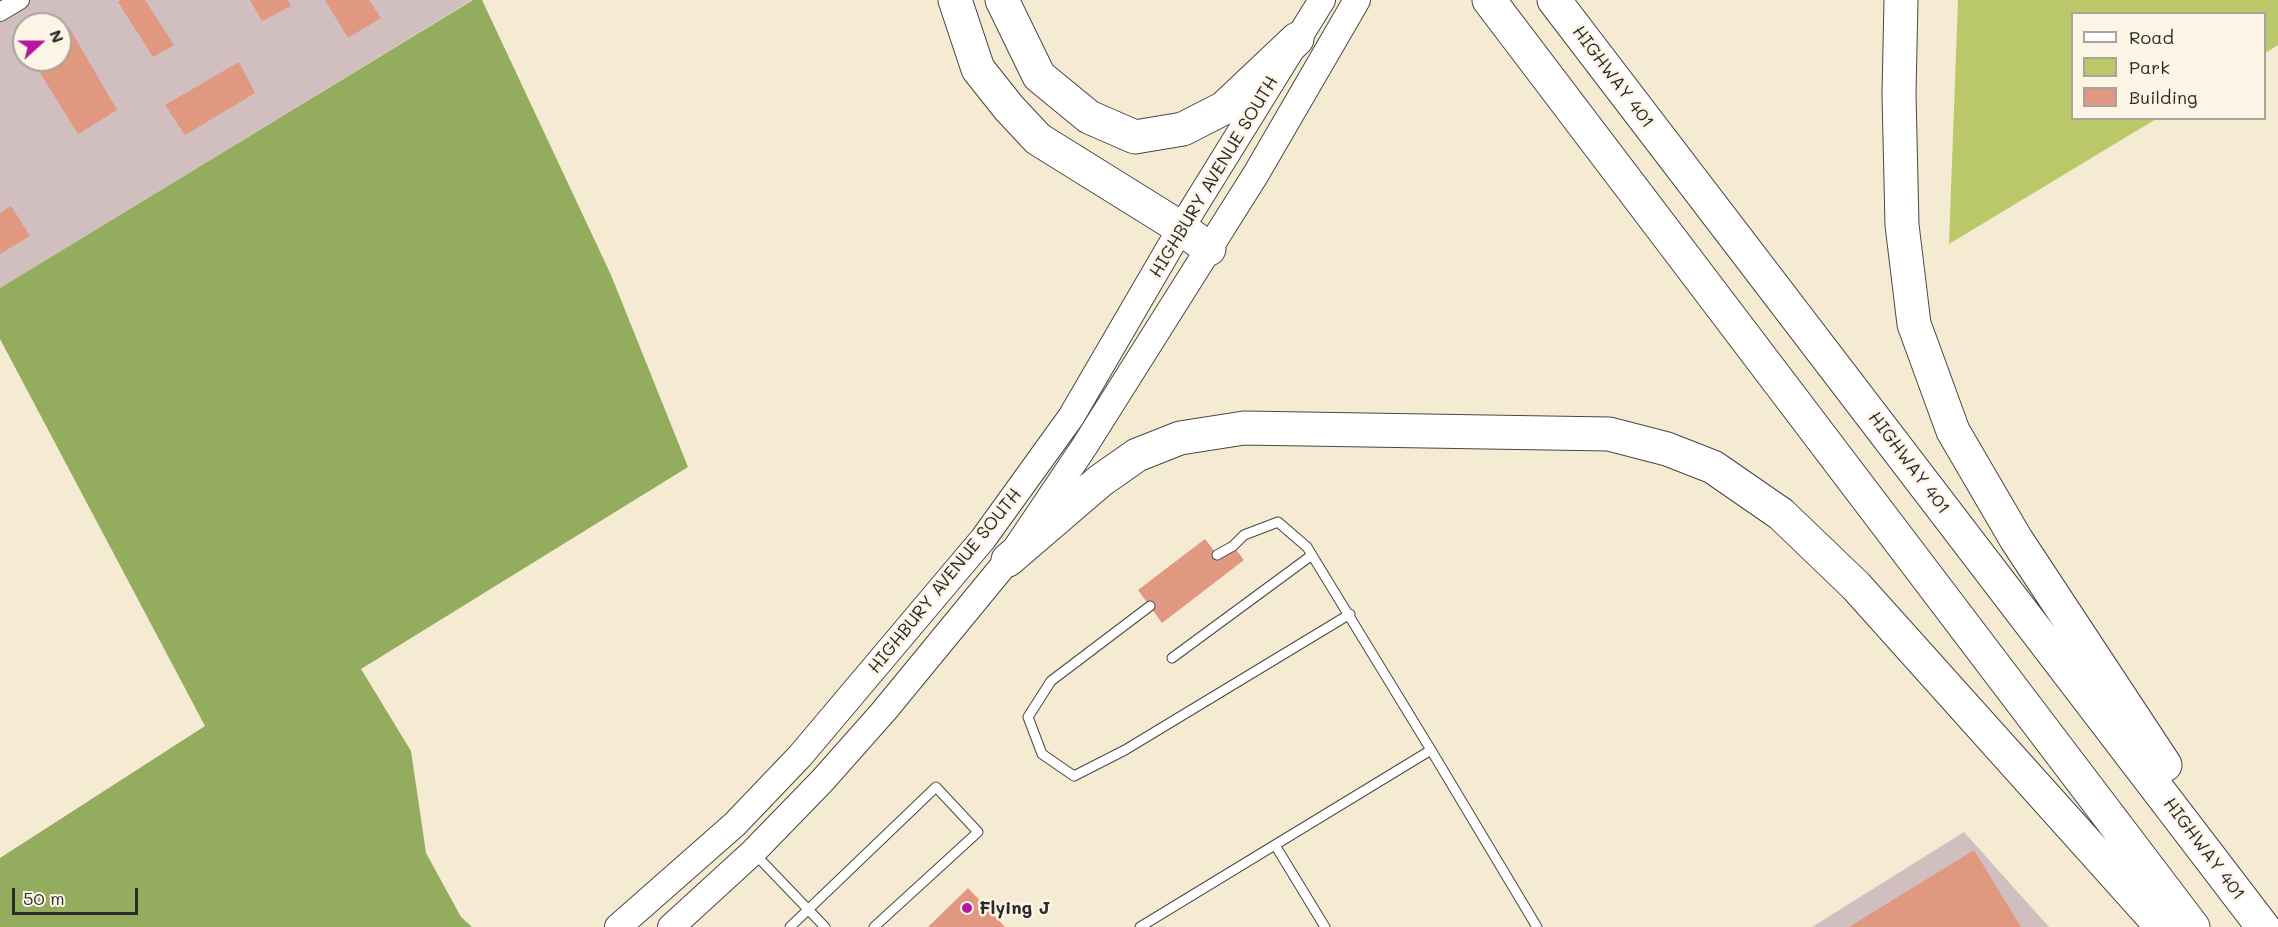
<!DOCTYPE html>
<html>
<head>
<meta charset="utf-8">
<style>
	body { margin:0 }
	#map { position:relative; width:2278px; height:927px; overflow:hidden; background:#f5ebd2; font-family:Mali,sans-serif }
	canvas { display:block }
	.legend { position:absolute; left:2071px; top:12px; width:195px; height:108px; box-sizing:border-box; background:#fcf5e5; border:2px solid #a8a49b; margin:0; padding:8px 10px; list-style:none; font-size:18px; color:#2b2b2b }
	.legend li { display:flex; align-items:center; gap:12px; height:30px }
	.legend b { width:30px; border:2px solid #a8a49b }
	.north { position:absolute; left:12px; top:12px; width:60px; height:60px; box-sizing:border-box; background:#fcf5e5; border:2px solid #a8a49b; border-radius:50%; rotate:69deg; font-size:16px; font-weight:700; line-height:24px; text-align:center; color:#2b2b2b }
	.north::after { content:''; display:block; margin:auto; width:21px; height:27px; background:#b5179e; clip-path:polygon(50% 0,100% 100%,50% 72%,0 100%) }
	.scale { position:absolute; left:12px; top:888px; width:126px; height:27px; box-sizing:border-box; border:3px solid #2b2b2b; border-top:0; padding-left:8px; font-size:18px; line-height:21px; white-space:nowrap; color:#2b2b2b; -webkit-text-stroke:4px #fcf5e5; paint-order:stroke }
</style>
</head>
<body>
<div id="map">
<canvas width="2278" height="927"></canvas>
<ul class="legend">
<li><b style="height:8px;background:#fff"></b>Road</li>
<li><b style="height:16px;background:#bac86a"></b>Park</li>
<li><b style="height:16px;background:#e19881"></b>Building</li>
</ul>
<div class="north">N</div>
<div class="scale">50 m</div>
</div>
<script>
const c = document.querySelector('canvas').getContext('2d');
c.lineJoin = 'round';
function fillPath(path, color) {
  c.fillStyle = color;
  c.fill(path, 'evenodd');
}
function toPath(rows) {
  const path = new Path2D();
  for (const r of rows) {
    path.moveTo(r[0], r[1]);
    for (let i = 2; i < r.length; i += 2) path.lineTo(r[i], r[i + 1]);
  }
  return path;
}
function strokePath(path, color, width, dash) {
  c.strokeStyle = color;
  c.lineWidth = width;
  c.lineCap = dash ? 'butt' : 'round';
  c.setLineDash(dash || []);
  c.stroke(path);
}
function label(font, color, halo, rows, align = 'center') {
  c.font = font + ' Mali,sans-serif';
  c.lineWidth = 5;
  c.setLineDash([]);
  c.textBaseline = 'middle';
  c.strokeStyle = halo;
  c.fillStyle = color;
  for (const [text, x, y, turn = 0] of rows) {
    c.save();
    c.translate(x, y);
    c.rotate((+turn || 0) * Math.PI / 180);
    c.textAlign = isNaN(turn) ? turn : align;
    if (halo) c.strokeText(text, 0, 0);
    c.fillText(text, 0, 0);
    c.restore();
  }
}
fillPath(toPath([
	[0,0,472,0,0,288],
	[24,24,60,24,60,60,24,60],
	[1964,832,2049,927,1812,927]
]), '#d1bfbf');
fillPath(toPath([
	[1958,0,2278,0,2278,45,2265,53,2264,14,2072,14,2072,118,2156,119,1949,244]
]), '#bac86a');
fillPath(toPath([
	[473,0,482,0,611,275,688,467,361,669,411,751,426,853,461,917,472,927,0,927,0,858,205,726,0,339,0,288]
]), '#93ac5e');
fillPath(toPath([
	[121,0,145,0,174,45,153,57,118,2],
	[250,0,288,0,291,6,262,21],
	[325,0,369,0,381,18,348,38],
	[70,29,117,110,78,134,32,60,60,60,60,35],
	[239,62,255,93,185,135,165,105],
	[11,206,30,236,0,254,0,213],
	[1205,539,1219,557,1233,546,1244,560,1162,623,1138,590],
	[1974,850,2021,927,1849,927],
	[968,888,1005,927,928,927]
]), '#e19881');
const lane = toPath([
	[1150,606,1051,681,1028,717,1042,754,1074,776,1125,750,1350,614],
	[1172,658,1312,555],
	[1431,750,1537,927],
	[1275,845,1325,927],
	[754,853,825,927],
	[790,927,936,787,978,832,874,927],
	[1140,927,1431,750,1307,547,1278,522,1244,535,1233,546,1217,555]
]);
const street = toPath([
	[0,12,20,0]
]);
const secondary = toPath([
	[618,927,735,824,800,756,983,539,1071,417,1181,228,1322,0],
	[671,927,753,852,822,781,884,711,1008,560,1084,447,1256,174,1357,0]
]);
const highway = toPath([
	[955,0,978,69,1009,108,1038,139,1181,228,1209,249],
	[1002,0,1039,76,1089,117,1135,137,1183,129,1224,108,1297,39],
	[1489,0,2193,927],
	[1554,0,2263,927],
	[1901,0,1899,94,1902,225,1914,324,1953,431,2016,539,2165,765],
	[1008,560,1100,481,1137,455,1180,438,1244,428,1609,434,1667,449,1713,467,1781,514,1856,586,2162,927]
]);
strokePath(lane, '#494844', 11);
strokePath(street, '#494844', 20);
strokePath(secondary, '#494844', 28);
strokePath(highway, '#494844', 35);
strokePath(lane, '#fff', 9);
strokePath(street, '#fff', 18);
strokePath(secondary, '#fff', 26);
strokePath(highway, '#fff', 33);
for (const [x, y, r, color] of [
	[967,908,6,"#b5179e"]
]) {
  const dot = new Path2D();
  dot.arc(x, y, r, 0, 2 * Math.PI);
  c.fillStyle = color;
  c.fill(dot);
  strokePath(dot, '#fcf5e5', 2);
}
label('18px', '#2b2b2b', '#fcf5e5', [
	["HIGHWAY 401",1613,77,53],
	["HIGHBURY AVENUE SOUTH",1214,177,-59],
	["HIGHWAY 401",1909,463,53],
	["HIGHBURY AVENUE SOUTH",945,581,-51],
	["HIGHWAY 401",2204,849,53]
]);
label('bold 18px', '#2b2b2b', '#fcf5e5', [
	["Flying J",979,908]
], 'left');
</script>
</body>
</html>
